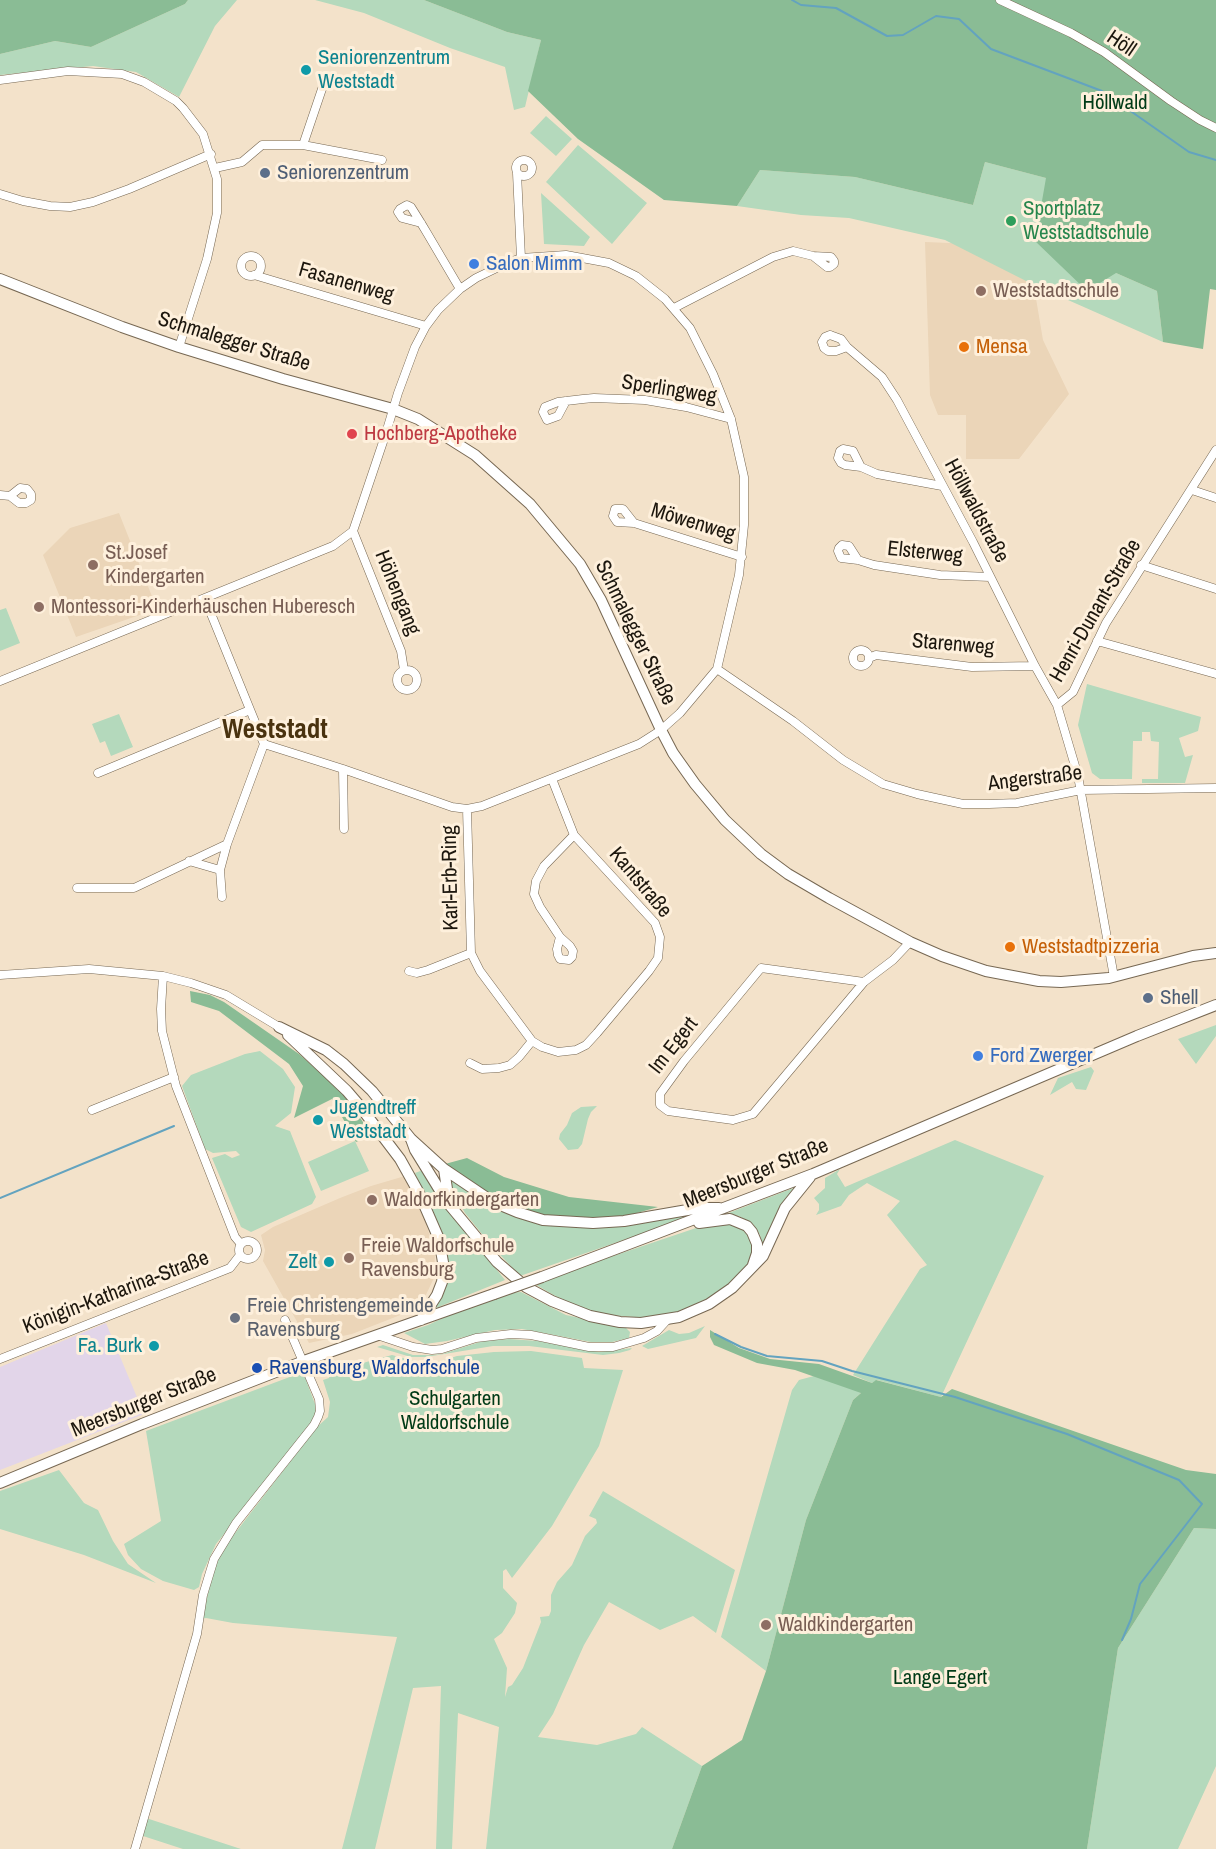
<!DOCTYPE html>
<html>
<head>
<meta charset="utf-8">
<style>
	body { margin:0 }
	canvas { display:block; background:#f3e2ca }
</style>
</head>
<body>
<canvas width="1216" height="1849"></canvas>
<script>
const c = document.querySelector('canvas').getContext('2d');
c.lineJoin = 'round';
function fillPath(path, color) {
  c.fillStyle = color;
  c.fill(path, 'evenodd');
}
function toPath(rows) {
  const path = new Path2D();
  for (const r of rows) {
    if (r.length === 3) {
      path.moveTo(r[0] + r[2], r[1]);
      path.arc(r[0], r[1], r[2], 0, 2 * Math.PI);
      continue;
    }
    path.moveTo(r[0], r[1]);
    for (let i = 2; i < r.length; i += 2) path.lineTo(r[i], r[i + 1]);
  }
  return path;
}
function strokePath(path, color, width, dash) {
  c.strokeStyle = color;
  c.lineWidth = width;
  c.lineCap = dash ? 'butt' : 'round';
  c.setLineDash(dash || []);
  c.stroke(path);
}
function label(font, color, halo, rows, align = 'center') {
  c.font = font + ' "Archivo Narrow",sans-serif';
  c.lineWidth = 6;
  c.setLineDash([]);
  c.textBaseline = 'middle';
  c.strokeStyle = halo;
  c.fillStyle = color;
  for (const [text, x, y, turn = 0] of rows) {
    c.save();
    c.translate(x, y);
    c.rotate((+turn || 0) * Math.PI / 180);
    c.textAlign = isNaN(turn) ? turn : align;
    if (halo) c.strokeText(text, 0, 0);
    c.fillText(text, 0, 0);
    c.restore();
  }
}
fillPath(toPath([
	[106,1323,144,1414,0,1470,0,1367]
]), '#e2d5e9');
fillPath(toPath([
	[925,242,975,244,1030,263,1043,340,1069,394,1019,459,966,459,966,415,938,415,930,395],
	[119,513,157,609,76,637,43,555,70,528],
	[405,1176,425,1221,435,1252,434,1278,422,1303,408,1312,352,1334,309,1343,263,1261,265,1250,261,1235,273,1227,340,1198,371,1186]
]), '#ebd5b8');
fillPath(toPath([
	[188,0,237,0,215,26,179,97,136,72,93,66,0,75,0,54,55,41,91,47,185,4],
	[315,0,424,0,507,32,541,40,525,107,514,110,505,67,450,48,364,13],
	[546,116,572,139,556,156,530,133],
	[578,145,647,203,612,244,546,182],
	[985,162,1046,178,1116,273,1157,291,1163,342,1034,285,945,240,849,218,801,215,737,206,760,170,855,177,973,205],
	[541,193,590,237,584,246,544,244],
	[6,608,20,643,0,651,0,610],
	[1087,684,1201,717,1198,731,1179,738,1185,757,1193,755,1185,783,1142,783,1142,779,1158,779,1159,742,1151,741,1150,732,1142,732,1142,741,1133,741,1132,779,1100,779,1092,773,1078,725],
	[119,714,133,747,111,756,105,741,100,743,92,724],
	[1216,1025,1216,1036,1196,1064,1178,1039],
	[260,1051,283,1069,295,1087,291,1113,275,1126,290,1131,316,1197,312,1204,251,1232,241,1227,212,1158,225,1154,232,1158,240,1155,236,1151,213,1153,205,1149,182,1086,191,1075,245,1054],
	[1091,1067,1094,1071,1086,1090,1076,1089,1072,1082,1050,1095,1058,1078],
	[597,1106,591,1112,588,1119,582,1144,578,1149,568,1150,559,1139,560,1134,567,1125,572,1113,581,1107],
	[955,1140,1044,1176,941,1397,877,1380,872,1383,853,1375,920,1269,927,1265,887,1215,900,1201,867,1183,849,1195,841,1206,816,1215,819,1210,819,1204,814,1198,825,1188,825,1178,840,1169,837,1174,845,1187],
	[355,1141,369,1171,321,1191,308,1162],
	[423,1170,453,1215,505,1280,431,1310,447,1267,447,1251,443,1234,415,1173],
	[449,1177,530,1220,564,1227,596,1227,701,1213,520,1276,490,1244,465,1213,451,1188],
	[796,1187,763,1249,760,1235,753,1224,739,1216,726,1214],
	[726,1223,745,1229,753,1245,751,1263,720,1294,684,1311,647,1318,609,1315,591,1311,557,1297,533,1283,702,1226],
	[521,1292,566,1315,626,1328,630,1332,629,1338,612,1342,591,1342,522,1329,495,1330,447,1341,425,1344,404,1333,428,1325,494,1294],
	[705,1326,696,1338,648,1349,642,1346,669,1330,679,1334,689,1333],
	[509,1339,538,1341,599,1352,632,1348,630,1350,619,1353,603,1355,529,1346,493,1346,426,1357,411,1357,377,1347,383,1345,413,1355,431,1355,442,1354,483,1341],
	[531,1351,582,1358,584,1368,623,1370,599,1446,552,1526,512,1578,506,1569,503,1571,503,1588,517,1603,515,1613,502,1633,494,1639,507,1668,505,1697,508,1687,512,1685,523,1668,541,1622,540,1617,549,1616,551,1611,551,1595,557,1582,572,1565,585,1536,597,1523,596,1519,589,1516,603,1491,735,1570,716,1633,693,1616,660,1630,609,1602,584,1645,553,1714,538,1737,597,1745,636,1734,642,1727,702,1766,672,1849,486,1849,499,1727,458,1713,452,1849,436,1849,441,1686,413,1688,375,1849,342,1849,397,1637,233,1623,206,1618,202,1619,212,1576,222,1550,317,1427,328,1417,330,1402,323,1380,329,1378,330,1372,392,1355,421,1363,441,1361,457,1356,494,1352],
	[303,1372,315,1404,316,1415,310,1428,216,1544,202,1574,199,1587,194,1590,163,1581,141,1569,128,1555,124,1544,161,1521,146,1431],
	[814,1376,862,1392,853,1400,806,1520,766,1671,721,1637,792,1390,799,1380],
	[59,1470,84,1503,98,1510,113,1541,128,1564,156,1583,84,1555,0,1529,0,1491],
	[1194,1528,1216,1529,1216,1766,1178,1849,1087,1849,1118,1648],
	[146,1818,241,1849,183,1849,143,1836]
]), '#b4d9bc');
fillPath(toPath([
	[0,0,188,0,185,4,91,47,55,41,0,54],
	[424,0,1216,0,1216,290,1210,289,1203,349,1163,342,1157,291,1116,273,1087,291,1035,241,1046,178,985,162,973,205,855,177,760,170,737,206,664,200,578,139,528,91,541,40,507,32],
	[190,991,210,995,224,1002,299,1054,342,1092,372,1135,356,1142,332,1099,294,1118,303,1086,289,1064,219,1011,191,1002],
	[467,1158,504,1177,569,1197,658,1207,630,1215,592,1219,560,1218,533,1213,501,1202,445,1164],
	[710,1330,739,1348,770,1359,819,1364,872,1383,876,1380,941,1397,952,1389,1186,1470,1216,1474,1216,1529,1194,1528,1118,1648,1087,1849,672,1849,702,1766,742,1740,766,1671,806,1520,853,1400,861,1393,795,1370,757,1363,714,1345,710,1337]
]), '#8abc95');
strokePath(toPath([
	[792,0,801,5,836,8,887,36,903,35,936,16,959,19,991,49,1102,91,1189,152,1216,160],
	[0,1198,174,1126],
	[715,1334,741,1347,767,1356,822,1361,852,1371,955,1397,1067,1434,1179,1480,1202,1504,1140,1584,1131,1619,1122,1640]
]), '#63a3bf', 2);
const street = toPath([
	[1000,0,1071,33,1104,52,1171,101,1200,120,1216,128],
	[0,80,68,71,122,74,144,82,176,101,183,108,203,134,217,179,217,213,207,259,179,347],
	[303,145,323,86],
	[524,168,8],
	[215,168,242,162,262,145,303,145,382,160],
	[517,173,521,258],
	[0,194,23,201,50,206,70,207,93,202,129,189,211,154],
	[421,223,402,218,398,212,400,209,407,205,411,207,421,223,427,233,460,289],
	[813,256,831,257,834,261,834,264,830,267,827,267,813,256],
	[251,266,10],
	[254,275,426,326],
	[674,308,773,257,793,251,813,256],
	[830,335,841,339,847,347,836,351,828,351,824,348,822,342,825,337,830,335],
	[847,347,882,377,897,400,973,542,1035,666,1057,705,1078,776,1114,977],
	[566,401,558,416,547,420,543,412,545,407,558,402,566,401,583,399,594,398,645,400,686,407,731,419],
	[861,467,853,451,843,449,840,451,838,458,841,463,845,465,861,467,877,474,942,486],
	[1192,490,1216,498],
	[0,495,10,496,19,503,26,503,31,500,31,494,27,489,20,488,10,496],
	[634,523,623,509,615,509,613,516,617,522,634,523,742,557],
	[353,531,401,651,404,670],
	[858,560,849,546,842,545,839,548,838,551,841,558,858,560,874,565,940,575,990,577],
	[1141,565,1216,589],
	[1097,641,1216,674],
	[861,658,8],
	[869,658,876,655,972,667,1035,666],
	[717,669,793,721,843,760,883,784,917,794,963,804,989,804,1017,803,1081,790,1216,788],
	[407,680,10],
	[0,681,333,546,353,531,386,433,398,393,415,347,426,326,438,310,460,289,476,278,505,264,521,258,566,255,609,263,636,276,665,299,690,328,713,374,731,419,744,477,744,525,739,575,717,669,680,713,661,730,639,744,482,806,467,809,452,807,343,769,264,744,205,599],
	[1057,705,1073,692,1106,623,1216,450],
	[343,769,344,829],
	[98,773,250,710],
	[467,809,471,953,480,971,532,1041,542,1047,558,1052,576,1050,586,1045,597,1033,649,971,658,958,660,937,655,923,574,835,552,779],
	[189,861,220,870],
	[77,888,134,888,227,844],
	[222,897,220,870,227,844,264,744],
	[560,937,570,946,573,951,572,957,569,960,560,959,558,955,557,949,560,937,540,907,534,894,536,881,544,866,574,835],
	[409,971,417,973,428,970,471,953],
	[0,975,89,969,163,976,191,983,226,995,279,1027],
	[163,976,161,1009,162,1031,176,1086,235,1237,241,1244],
	[864,982,753,1114,733,1120,668,1111,660,1105,660,1094,684,1061,761,968,864,982,893,960,910,942],
	[470,1063,482,1069,499,1068,510,1065,519,1057,532,1041],
	[92,1110,174,1077],
	[248,1250,9],
	[377,1335,413,1347,432,1350,442,1349,476,1338,511,1334,531,1335,589,1347,613,1347,644,1338,657,1331,667,1320],
	[0,1359,230,1268,240,1255],
	[135,1849,197,1634,203,1595,214,1559,236,1523,314,1425,318,1417,320,1411,319,1399,285,1320]
]);
const secondary = toPath([
	[0,279,122,327,179,347,283,379,393,409,418,419,475,455,530,504,580,564,601,600,661,730,673,753,695,784,725,820,761,854,788,874,829,898,910,942,942,956,986,971,1039,981,1061,982,1109,978,1193,956,1216,953],
	[279,1027,326,1050,344,1064,372,1091,411,1139,444,1169,493,1202,517,1212,543,1220,593,1223,624,1221,699,1208,719,1208],
	[288,1035,347,1091,359,1105,400,1159,419,1193,439,1239,444,1268,442,1282,437,1295,421,1320],
	[411,1139,415,1150,447,1202,497,1262,526,1287,552,1301,590,1316,620,1322,641,1323,679,1317,709,1304,732,1288,763,1256,785,1208,810,1177],
	[444,1169,447,1189,452,1201],
	[699,1223,730,1219,747,1226,752,1232,757,1244,757,1253,753,1265],
	[542,1277,813,1174,1137,1036,1216,1005],
	[0,1483,142,1424,304,1361,494,1294]
]);
strokePath(street, '#776853', 9);
strokePath(secondary, '#776853', 12);
strokePath(street, '#fff', 8);
strokePath(secondary, '#fff', 10);
const secondaryBridge = toPath([
	[494,1294,542,1277]
]);
strokePath(secondaryBridge, '#776853', 12, []);
strokePath(secondaryBridge, '#fff', 10);
for (const [x, y, r, color] of [
	[306,70,6,"#0f9aa8"],
	[265,173,6,"#5c6f8a"],
	[1011,221,6,"#2e9e5b"],
	[474,264,6,"#3f7fe0"],
	[981,291,6,"#8d6e63"],
	[964,347,6,"#e8710a"],
	[352,434,6,"#e0444e"],
	[93,565,6,"#8d6e63"],
	[39,607,6,"#8d6e63"],
	[1010,947,6,"#e8710a"],
	[1148,998,6,"#5c6f8a"],
	[978,1056,6,"#3f7fe0"],
	[318,1120,6,"#0f9aa8"],
	[372,1200,6,"#8d6e63"],
	[349,1258,6,"#8d6e63"],
	[329,1262,6,"#0f9aa8"],
	[235,1318,6,"#6b7280"],
	[154,1346,6,"#0f9aa8"],
	[257,1368,6,"#1a4fb4"],
	[766,1625,6,"#8d6e63"]
]) {
  const dot = new Path2D();
  dot.arc(x, y, r, 0, 2 * Math.PI);
  c.fillStyle = color;
  c.fill(dot);
  strokePath(dot, '#fef0dc', 2);
}
label('21px', '#1d170e', '#fef0dc', [
	["Höll",1121,44,34],
	["Fasanenweg",346,283,16],
	["Schmalegger Straße",234,342,17],
	["Sperlingweg",669,390,9],
	["Höllwaldstraße",976,511,62],
	["Möwenweg",693,523,17],
	["Elsterweg",925,553,6],
	["Höhengang",397,593,68],
	["Henri-Dunant-Straße",1096,611,-60],
	["Schmalegger Straße",635,633,64],
	["Starenweg",953,645,5],
	["Angerstraße",1035,779,-7],
	["Karl-Erb-Ring",451,878,-91],
	["Kantstraße",640,883,50],
	["Im Egert",674,1046,-52],
	["Meersburger Straße",756,1174,-22],
	["Königin-Katharina-Straße",116,1293,-21],
	["Meersburger Straße",144,1403,-22]
]);
label('21px', '#0d838f', '#fef0dc', [
	["Seniorenzentrum",318,58],
	["Weststadt",318,82],
	["Jugendtreff",330,1108],
	["Weststadt",330,1132],
	["Zelt",317,1262,"right"],
	["Fa. Burk",142,1346,"right"]
], 'left');
label('21px', '#003b17', '#fef0dc', [
	["Höllwald",1115,103],
	["Schulgarten",455,1399],
	["Waldorfschule",455,1423],
	["Lange Egert",940,1678]
]);
label('21px', '#4e5e75', '#fef0dc', [
	["Seniorenzentrum",277,173],
	["Shell",1160,998]
], 'left');
label('21px', '#27864d', '#fef0dc', [
	["Sportplatz",1023,209],
	["Weststadtschule",1023,233]
], 'left');
label('21px', '#366cbe', '#fef0dc', [
	["Salon Mimm",486,264],
	["Ford Zwerger",990,1056]
], 'left');
label('21px', '#785e54', '#fef0dc', [
	["Weststadtschule",993,291],
	["St.Josef",105,553],
	["Kindergarten",105,577],
	["Montessori-Kinderhäuschen Huberesch",51,607],
	["Waldorfkindergarten",384,1200],
	["Freie Waldorfschule",361,1246],
	["Ravensburg",361,1270],
	["Waldkindergarten",778,1625]
], 'left');
label('21px', '#c56008', '#fef0dc', [
	["Mensa",976,347],
	["Weststadtpizzeria",1022,947]
], 'left');
label('21px', '#be3a42', '#fef0dc', [
	["Hochberg-Apotheke",364,434]
], 'left');
label('21px', '#5b616d', '#fef0dc', [
	["Freie Christengemeinde",247,1306],
	["Ravensburg",247,1330]
], 'left');
label('21px', '#164399', '#fef0dc', [
	["Ravensburg, Waldorfschule",269,1368]
], 'left');
label('bold 27px', '#4a3310', '#fef0dc', [
	["Weststadt",275,731]
]);
</script>
</body>
</html>
